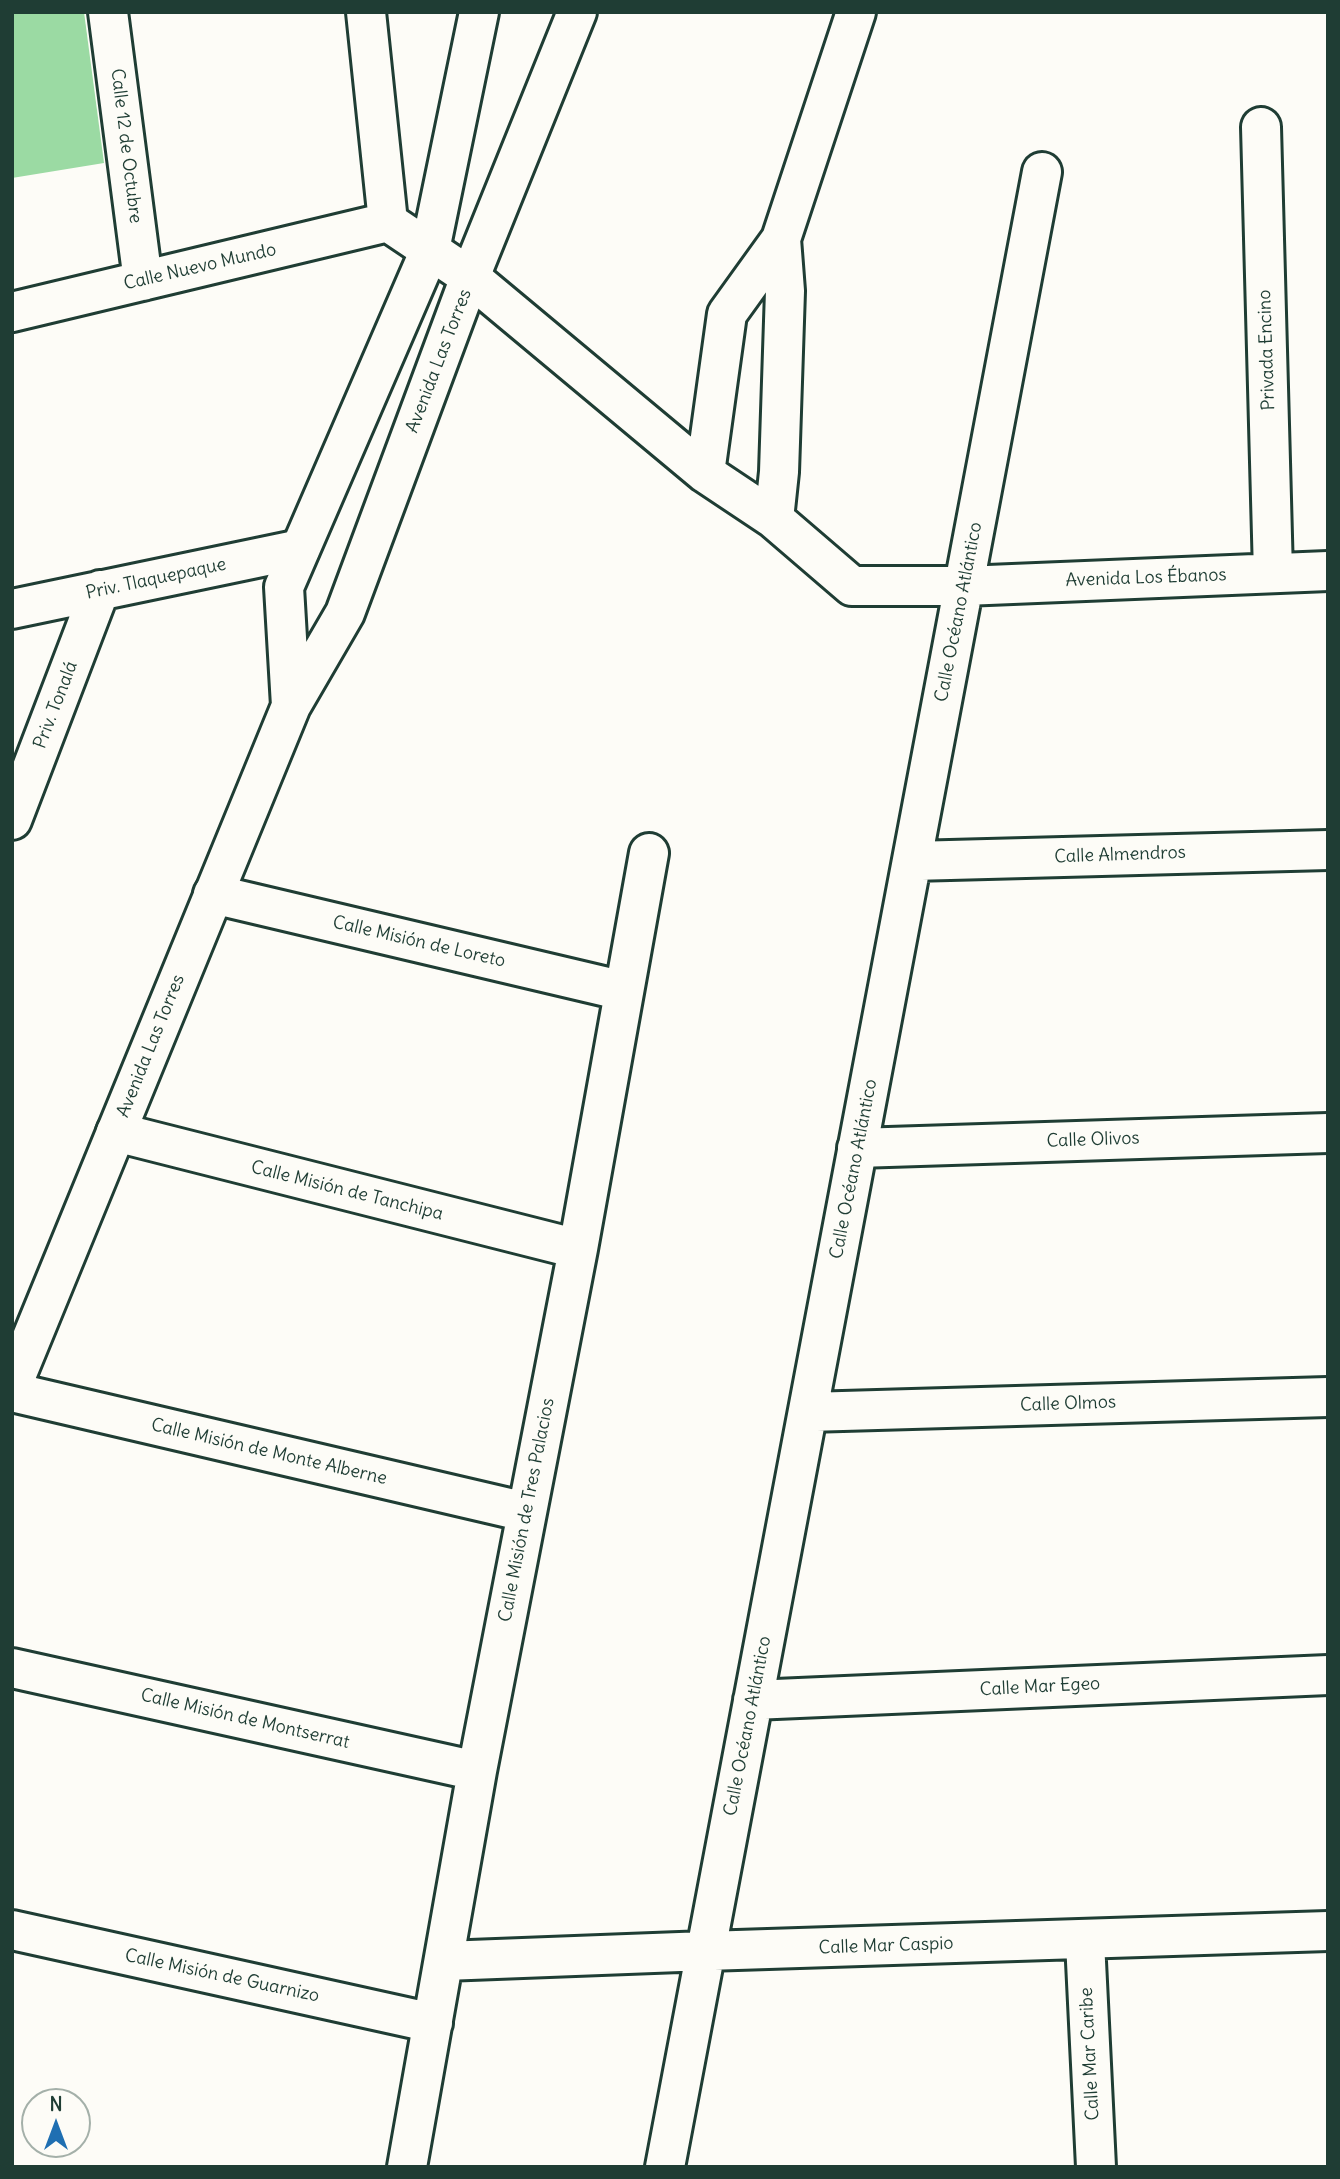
<!DOCTYPE html>
<html>
<head>
<meta charset="utf-8">
<style>
	body { margin:0 }
	#map { position:relative; width:1340px; height:2179px; overflow:hidden; background:#fdfcf7; font-family:Delius,sans-serif }
	canvas { display:block }
	.frame { position:absolute; inset:0; border:14px solid #1f3d34; pointer-events:none }
	.north { position:absolute; left:21px; top:2088px; width:70px; height:70px; box-sizing:border-box; background:#fdfcf7; border:2px solid #a4b0a9; border-radius:50%; rotate:0deg; font-size:19px; font-weight:700; line-height:28px; text-align:center; color:#1f3d34 }
	.north::after { content:''; display:block; margin:auto; width:24px; height:32px; background:#1f6fb2; clip-path:polygon(50% 0,100% 100%,50% 72%,0 100%) }
</style>
</head>
<body>
<div id="map">
<canvas width="1340" height="2179"></canvas>
<div class="frame"></div>
<div class="north">N</div>
</div>
<script>
const c = document.querySelector('canvas').getContext('2d');
c.lineJoin = 'round';
function fillPath(path, color) {
  c.fillStyle = color;
  c.fill(path, 'evenodd');
}
function toPath(rows) {
  const path = new Path2D();
  for (const r of rows) {
    path.moveTo(r[0], r[1]);
    for (let i = 2; i < r.length; i += 2) path.lineTo(r[i], r[i + 1]);
  }
  return path;
}
function strokePath(path, color, width, dash) {
  c.strokeStyle = color;
  c.lineWidth = width;
  c.lineCap = dash ? 'butt' : 'round';
  c.setLineDash(dash || []);
  c.stroke(path);
}
function label(font, color, halo, rows, align = 'center') {
  c.font = font + ' Delius,sans-serif';
  c.lineWidth = 6;
  c.setLineDash([]);
  c.textBaseline = 'middle';
  c.strokeStyle = halo;
  c.fillStyle = color;
  for (const [text, x, y, turn = 0] of rows) {
    c.save();
    c.translate(x, y);
    c.rotate((+turn || 0) * Math.PI / 180);
    c.textAlign = isNaN(turn) ? turn : align;
    if (halo) c.strokeText(text, 0, 0);
    c.fillText(text, 0, 0);
    c.restore();
  }
}
fillPath(toPath([
	[12,12,84,12,104,163,12,178]
]), '#9bdaa3');
const street = toPath([
	[108,12,143,281],
	[366,12,388,222],
	[1261,127,1273,573],
	[388,222,470,277,705,473,774,519,852,586,964,586,1328,571],
	[12,312,388,222],
	[705,473,727,314,781,239,856,12],
	[774,519,779,472,785,291,781,239],
	[12,609,300,549],
	[12,820,100,590],
	[912,861,1328,850],
	[213,894,624,991],
	[116,1132,578,1249],
	[857,1148,1328,1133],
	[12,1392,526,1512],
	[808,1412,1328,1397],
	[12,1668,477,1771],
	[753,1700,1328,1675],
	[12,1930,433,2023],
	[1085,1941,1096,2167],
	[444,1961,706,1951,1328,1931],
	[407,2167,477,1771,578,1249,649,853],
	[665,2167,1042,172]
]);
const secondary = toPath([
	[291,706,284,587,430,250,479,12],
	[12,1386,291,706,345,613,470,277,577,12]
]);
strokePath(street, '#1f3d34', 44);
strokePath(secondary, '#1f3d34', 44);
strokePath(street, '#fdfcf7', 38);
strokePath(secondary, '#fdfcf7', 38);
label('18px', '#1f3d34', '#fdfcf7', [
	["Calle 12 de Octubre",126,146,83],
	["Calle Nuevo Mundo",200,267,-13],
	["Privada Encino",1267,350,-92],
	["Avenida Las Torres",439,361,-69],
	["Avenida Los Ébanos",1146,578,-2],
	["Priv. Tlaquepaque",156,579,-12],
	["Calle Océano Atlántico",959,612,-79],
	["Priv. Tonalá",56,705,-69],
	["Calle Almendros",1120,855,-2],
	["Calle Misión de Loreto",419,942,13],
	["Avenida Las Torres",151,1046,-68],
	["Calle Olivos",1093,1140,-2],
	["Calle Océano Atlántico",854,1169,-79],
	["Calle Misión de Tanchipa",347,1191,14],
	["Calle Olmos",1068,1404,-2],
	["Calle Misión de Monte Alberne",269,1452,13],
	["Calle Misión de Tres Palacios",527,1510,-79],
	["Calle Mar Egeo",1040,1687,-3],
	["Calle Misión de Montserrat",245,1719,13],
	["Calle Océano Atlántico",748,1726,-79],
	["Calle Mar Caspio",886,1946,-2],
	["Calle Misión de Guarnizo",222,1976,12],
	["Calle Mar Caribe",1090,2054,-93]
]);
</script>
</body>
</html>
